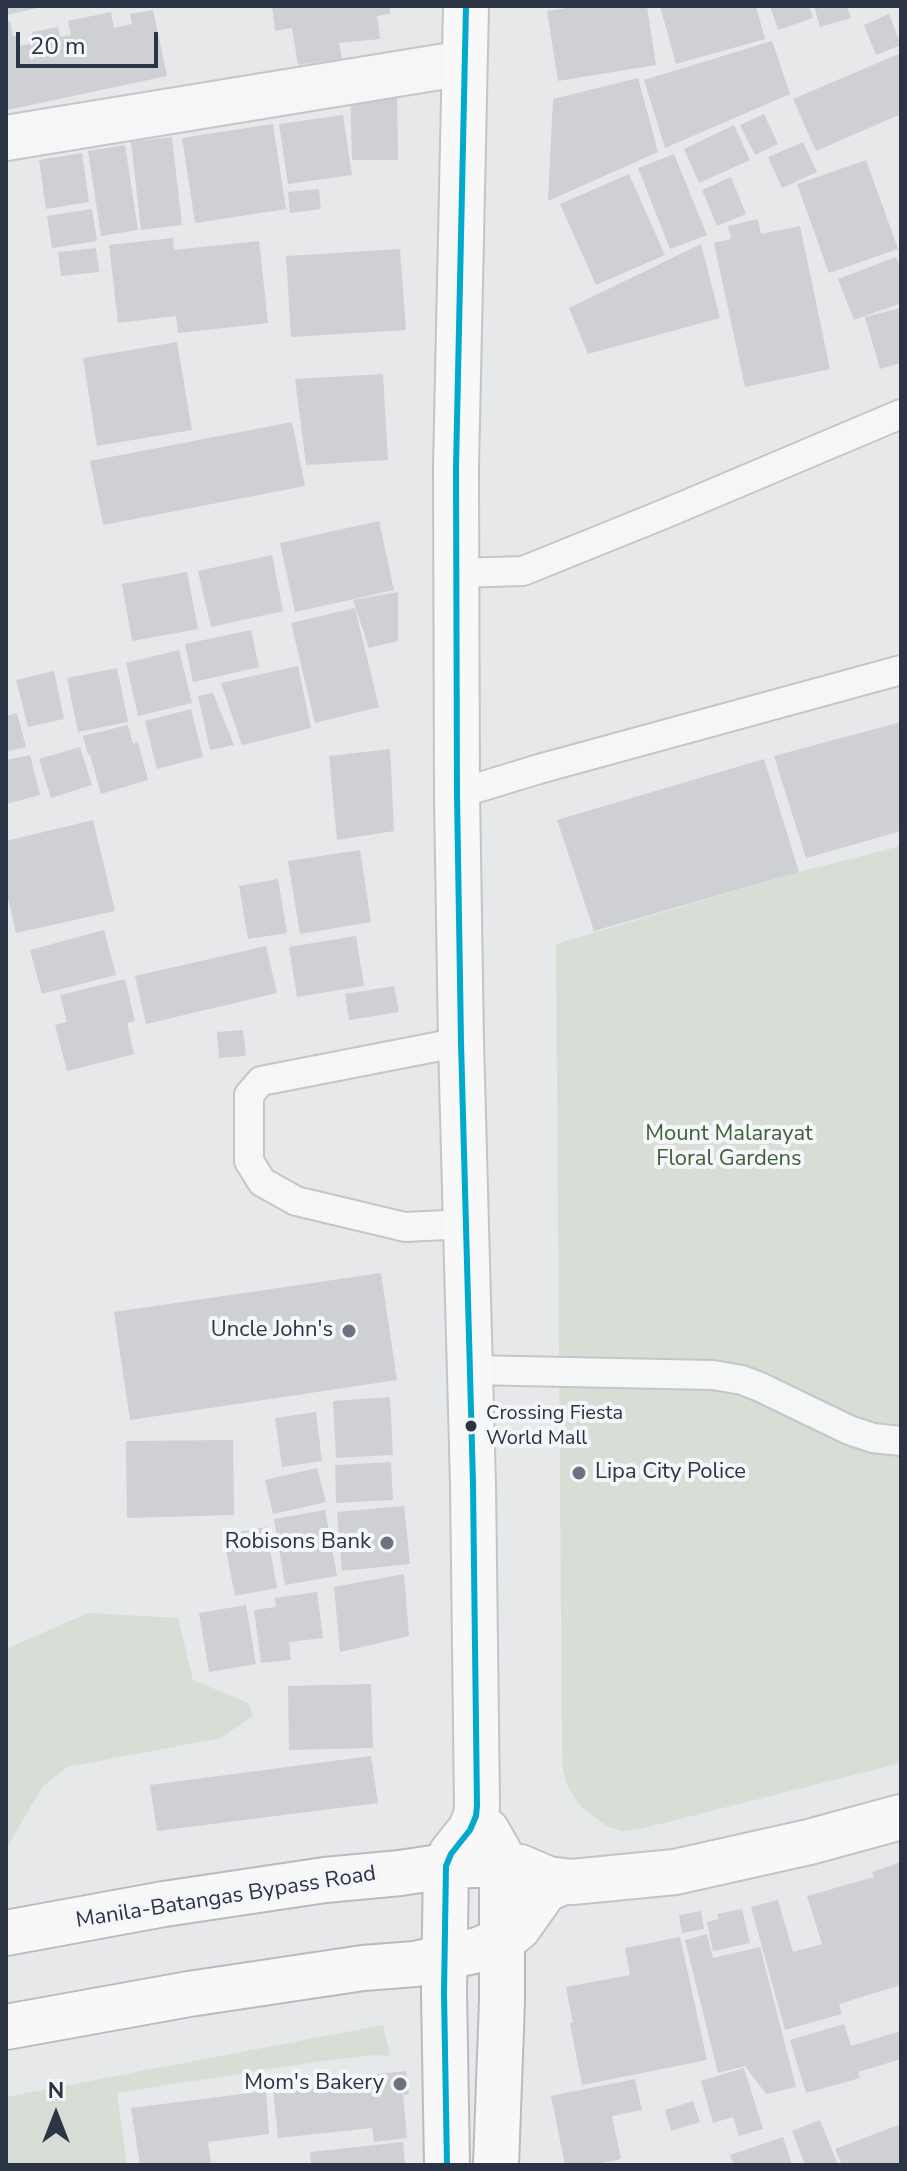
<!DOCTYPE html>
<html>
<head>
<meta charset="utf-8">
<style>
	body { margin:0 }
	#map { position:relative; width:907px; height:2171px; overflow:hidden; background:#e6e8ea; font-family:"Nunito Sans",sans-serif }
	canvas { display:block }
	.frame { position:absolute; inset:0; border:8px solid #2b3445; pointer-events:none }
	.north { position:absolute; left:16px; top:2075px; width:80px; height:80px; -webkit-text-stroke:6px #f4f6f9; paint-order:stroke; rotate:0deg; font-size:22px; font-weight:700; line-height:32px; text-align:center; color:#2b3445 }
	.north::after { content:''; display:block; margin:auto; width:28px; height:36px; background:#2b3445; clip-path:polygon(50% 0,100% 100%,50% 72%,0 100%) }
	.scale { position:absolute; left:16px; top:32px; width:142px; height:36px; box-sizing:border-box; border:4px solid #2b3445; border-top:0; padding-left:10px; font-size:24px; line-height:28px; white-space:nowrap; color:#2b3445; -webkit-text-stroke:6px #f4f6f9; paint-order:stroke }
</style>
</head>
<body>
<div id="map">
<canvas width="907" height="2171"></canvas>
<div class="frame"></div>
<div class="north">N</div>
<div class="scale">20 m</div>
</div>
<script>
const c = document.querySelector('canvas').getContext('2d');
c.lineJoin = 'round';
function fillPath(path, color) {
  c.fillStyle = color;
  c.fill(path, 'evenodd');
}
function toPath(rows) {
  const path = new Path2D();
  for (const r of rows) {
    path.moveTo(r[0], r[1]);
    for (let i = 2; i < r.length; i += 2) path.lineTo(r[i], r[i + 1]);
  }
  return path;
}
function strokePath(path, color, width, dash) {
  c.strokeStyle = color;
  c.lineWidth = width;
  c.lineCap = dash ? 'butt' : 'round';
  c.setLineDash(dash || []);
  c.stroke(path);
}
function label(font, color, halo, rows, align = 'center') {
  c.font = font + ' "Nunito Sans",sans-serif';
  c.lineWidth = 8;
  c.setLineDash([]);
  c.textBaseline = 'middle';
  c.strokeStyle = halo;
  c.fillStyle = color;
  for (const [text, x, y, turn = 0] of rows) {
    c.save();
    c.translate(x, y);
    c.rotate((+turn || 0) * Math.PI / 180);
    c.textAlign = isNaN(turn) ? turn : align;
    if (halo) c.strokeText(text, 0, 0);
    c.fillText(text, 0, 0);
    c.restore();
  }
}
fillPath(toPath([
	[901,846,901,1763,640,1829,624,1831,610,1828,582,1808,573,1795,566,1783,563,1769,562,1747,556,944,799,872],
	[88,1613,178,1618,193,1680,248,1703,253,1716,221,1738,67,1767,42,1787,6,1849,6,1649],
	[383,2025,390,2056,376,2055,321,2061,117,2093,127,2165,6,2165,6,2097]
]), '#d6ded6');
fillPath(toPath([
	[6,6,41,6,41,7,6,15],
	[272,6,390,6,390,14,377,16,380,39,339,43,342,59,298,65,292,28,275,31],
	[580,6,647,6,656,65,558,81,547,11],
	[660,6,756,6,765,39,676,64],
	[770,6,809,6,813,18,778,30],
	[814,6,847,6,851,18,820,27],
	[153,10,167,76,7,110,6,22,10,21,13,36,18,36,20,46,34,43,32,32,58,27,60,37,71,35,68,21,111,12,114,28,132,24,130,14],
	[889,14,901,45,876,55,864,25],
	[772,41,790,94,665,148,644,80],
	[901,53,901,114,816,151,793,99],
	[638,78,658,152,548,201,553,99],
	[397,89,398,160,352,160,350,90],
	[764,114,778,144,755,155,740,125],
	[343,115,352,175,288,184,279,124],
	[273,124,286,209,195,223,182,138],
	[734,125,750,160,699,183,684,149],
	[172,137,182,225,141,230,131,142],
	[803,142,817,172,782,188,768,157],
	[125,145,138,230,101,236,88,151],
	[82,153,89,202,46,209,39,160],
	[674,154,707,235,670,249,638,168],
	[866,160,898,249,829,273,797,184],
	[629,174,665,255,596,285,560,204],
	[731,177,746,214,717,226,702,190],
	[319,189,321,209,290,213,288,192],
	[92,209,97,241,52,248,47,216],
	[758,219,761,234,800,226,830,369,745,387,714,243,731,239,728,226],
	[173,238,174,250,259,241,268,323,178,333,176,316,118,323,109,245],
	[701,244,720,318,588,354,569,308],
	[96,248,99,272,61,276,58,252],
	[400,249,406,330,291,337,286,256],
	[896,257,901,269,901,303,854,320,838,279],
	[901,308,901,363,880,369,865,317],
	[177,342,192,430,97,446,83,358],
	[383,374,388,460,306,465,295,379],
	[292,422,305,486,103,525,90,461],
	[379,521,394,590,295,612,280,543],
	[272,555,283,611,211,627,198,571],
	[187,572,198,629,132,641,122,584],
	[398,592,398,641,369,648,353,600],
	[355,608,379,707,315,723,291,623],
	[251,630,259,667,193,682,185,644],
	[179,650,192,703,138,716,126,663],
	[298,666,311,728,242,745,221,683],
	[117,668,128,722,78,732,67,678],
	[54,671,64,719,28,727,16,680],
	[213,693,234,745,210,750,198,696],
	[191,709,203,757,157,769,145,721],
	[17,713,26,747,6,752,6,716],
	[901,722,901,831,806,858,774,756],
	[128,725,133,744,138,742,148,780,101,794,90,755,101,752,88,755,83,736],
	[80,747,92,785,51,798,39,759],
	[390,749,394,831,337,840,329,756],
	[30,755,40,795,6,804,6,760],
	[764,759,799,872,594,931,557,820],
	[93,820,115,911,16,933,6,889,6,841],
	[360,850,371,922,300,934,288,861],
	[278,879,287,933,248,939,239,886],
	[104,930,116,975,42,994,30,950],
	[356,936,364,986,297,997,289,947],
	[266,946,277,993,146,1024,135,976],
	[125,979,135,1021,127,1023,134,1054,67,1071,55,1025,67,1022,60,995],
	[394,986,399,1012,349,1020,345,994],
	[243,1030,246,1056,219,1058,217,1032],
	[381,1273,397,1380,130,1420,114,1312],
	[390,1397,393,1455,336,1458,333,1401],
	[316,1412,322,1461,282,1467,275,1418],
	[233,1440,234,1515,127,1518,126,1441],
	[391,1462,393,1500,336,1503,335,1465],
	[317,1468,326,1502,273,1514,265,1480],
	[404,1506,410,1564,342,1571,337,1512],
	[325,1510,337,1576,285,1585,274,1519],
	[266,1527,277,1588,235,1596,223,1535],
	[404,1574,409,1636,340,1652,334,1587],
	[317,1592,323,1638,289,1642,291,1660,261,1663,254,1610,276,1607,275,1598],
	[246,1605,256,1664,209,1672,199,1613],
	[371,1684,373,1748,289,1750,288,1686],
	[371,1756,378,1803,157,1831,150,1785],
	[901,1862,901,1985,839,2004,842,2014,785,2030,751,1907,778,1900,793,1952,822,1944,807,1896,874,1877,872,1872],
	[742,1909,750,1943,713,1951,707,1922,719,1919,717,1914],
	[701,1911,704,1929,682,1933,679,1915],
	[707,1934,713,1958,760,1947,796,2087,766,2094,745,2066,718,2073,685,1940],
	[680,1937,707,2060,582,2085,570,2023,573,2023,566,1987,630,1975,625,1948],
	[844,2024,851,2046,901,2031,901,2059,858,2072,860,2078,806,2093,790,2040],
	[744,2068,763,2129,739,2136,733,2117,713,2123,701,2081],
	[406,2071,409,2094,403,2095,407,2138,374,2142,372,2128,278,2138,273,2089,314,2085,314,2081],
	[635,2079,642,2110,612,2116,621,2159,593,2165,565,2165,551,2096],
	[266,2091,269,2134,208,2142,211,2163,140,2165,131,2108],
	[693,2101,700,2122,671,2131,665,2110],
	[820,2120,838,2165,805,2165,792,2131],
	[901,2124,901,2165,842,2165,835,2149],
	[783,2137,792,2165,734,2165,730,2155],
	[403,2142,405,2165,311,2165,310,2152]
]), '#ced0d3');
const service = toPath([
	[457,573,523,571,669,512,901,414],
	[457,794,539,769,901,670],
	[461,1042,261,1081,249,1095,249,1161,262,1182,296,1201,405,1227,467,1224],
	[470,1370,713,1375,742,1380,760,1387,849,1430,873,1438,901,1441]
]);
const minor = toPath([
	[6,138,464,63]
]);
const primary = toPath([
	[487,1831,499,1852,502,1864,520,1867,548,1879,572,1882,675,1872,809,1842,901,1817],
	[446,1866,451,1854,470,1830,476,1816,477,1806,473,1484,461,1042,457,794,456,467,466,6],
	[503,1940,518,1928,545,1890,563,1882]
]);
const trunk = toPath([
	[446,1866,444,1993,447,2165],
	[6,1933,164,1904,325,1880,400,1873,446,1866,502,1864,502,2001,496,2165],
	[6,2027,189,1994,363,1968,415,1964,478,1950,503,1940]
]);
strokePath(service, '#c4c6c8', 32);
strokePath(minor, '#c4c6c8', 48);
strokePath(primary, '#c2c5c8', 48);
strokePath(trunk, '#b8bbbf', 48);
strokePath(service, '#f5f6f7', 28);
strokePath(minor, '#f5f6f7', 44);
strokePath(primary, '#f8f8f8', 44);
strokePath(trunk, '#f8f8f8', 44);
strokePath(toPath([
	[447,2165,444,1993,446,1866,451,1854,470,1830,476,1816,477,1806,473,1484,461,1042,457,794,456,467,466,6]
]), '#00a9ce', 6);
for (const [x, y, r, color] of [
	[349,1331,8,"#6c737f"],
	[471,1426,7,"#2b3445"],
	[579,1473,8,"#6c737f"],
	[387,1543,8,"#6c737f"],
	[400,2084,8,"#6c737f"]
]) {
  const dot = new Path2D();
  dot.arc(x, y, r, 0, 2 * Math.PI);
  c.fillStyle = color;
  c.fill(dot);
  strokePath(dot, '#f4f6f9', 3);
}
label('20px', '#2b3445', '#f4f6f9', [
	["Crossing Fiesta",486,1414],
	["World Mall",486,1439]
], 'left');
label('22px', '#3f6138', '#f4f6f9', [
	["Mount Malarayat",729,1135],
	["Floral Gardens",729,1160]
]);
label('22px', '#2b3445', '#f4f6f9', [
	["Uncle John's",333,1331],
	["Lipa City Police",595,1473,"left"],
	["Robisons Bank",371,1543],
	["Mom's Bakery",384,2084]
], 'right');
label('22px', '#2b3445', '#f4f6f9', [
	["Manila-Batangas Bypass Road",226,1898,-9]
]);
</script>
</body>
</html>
